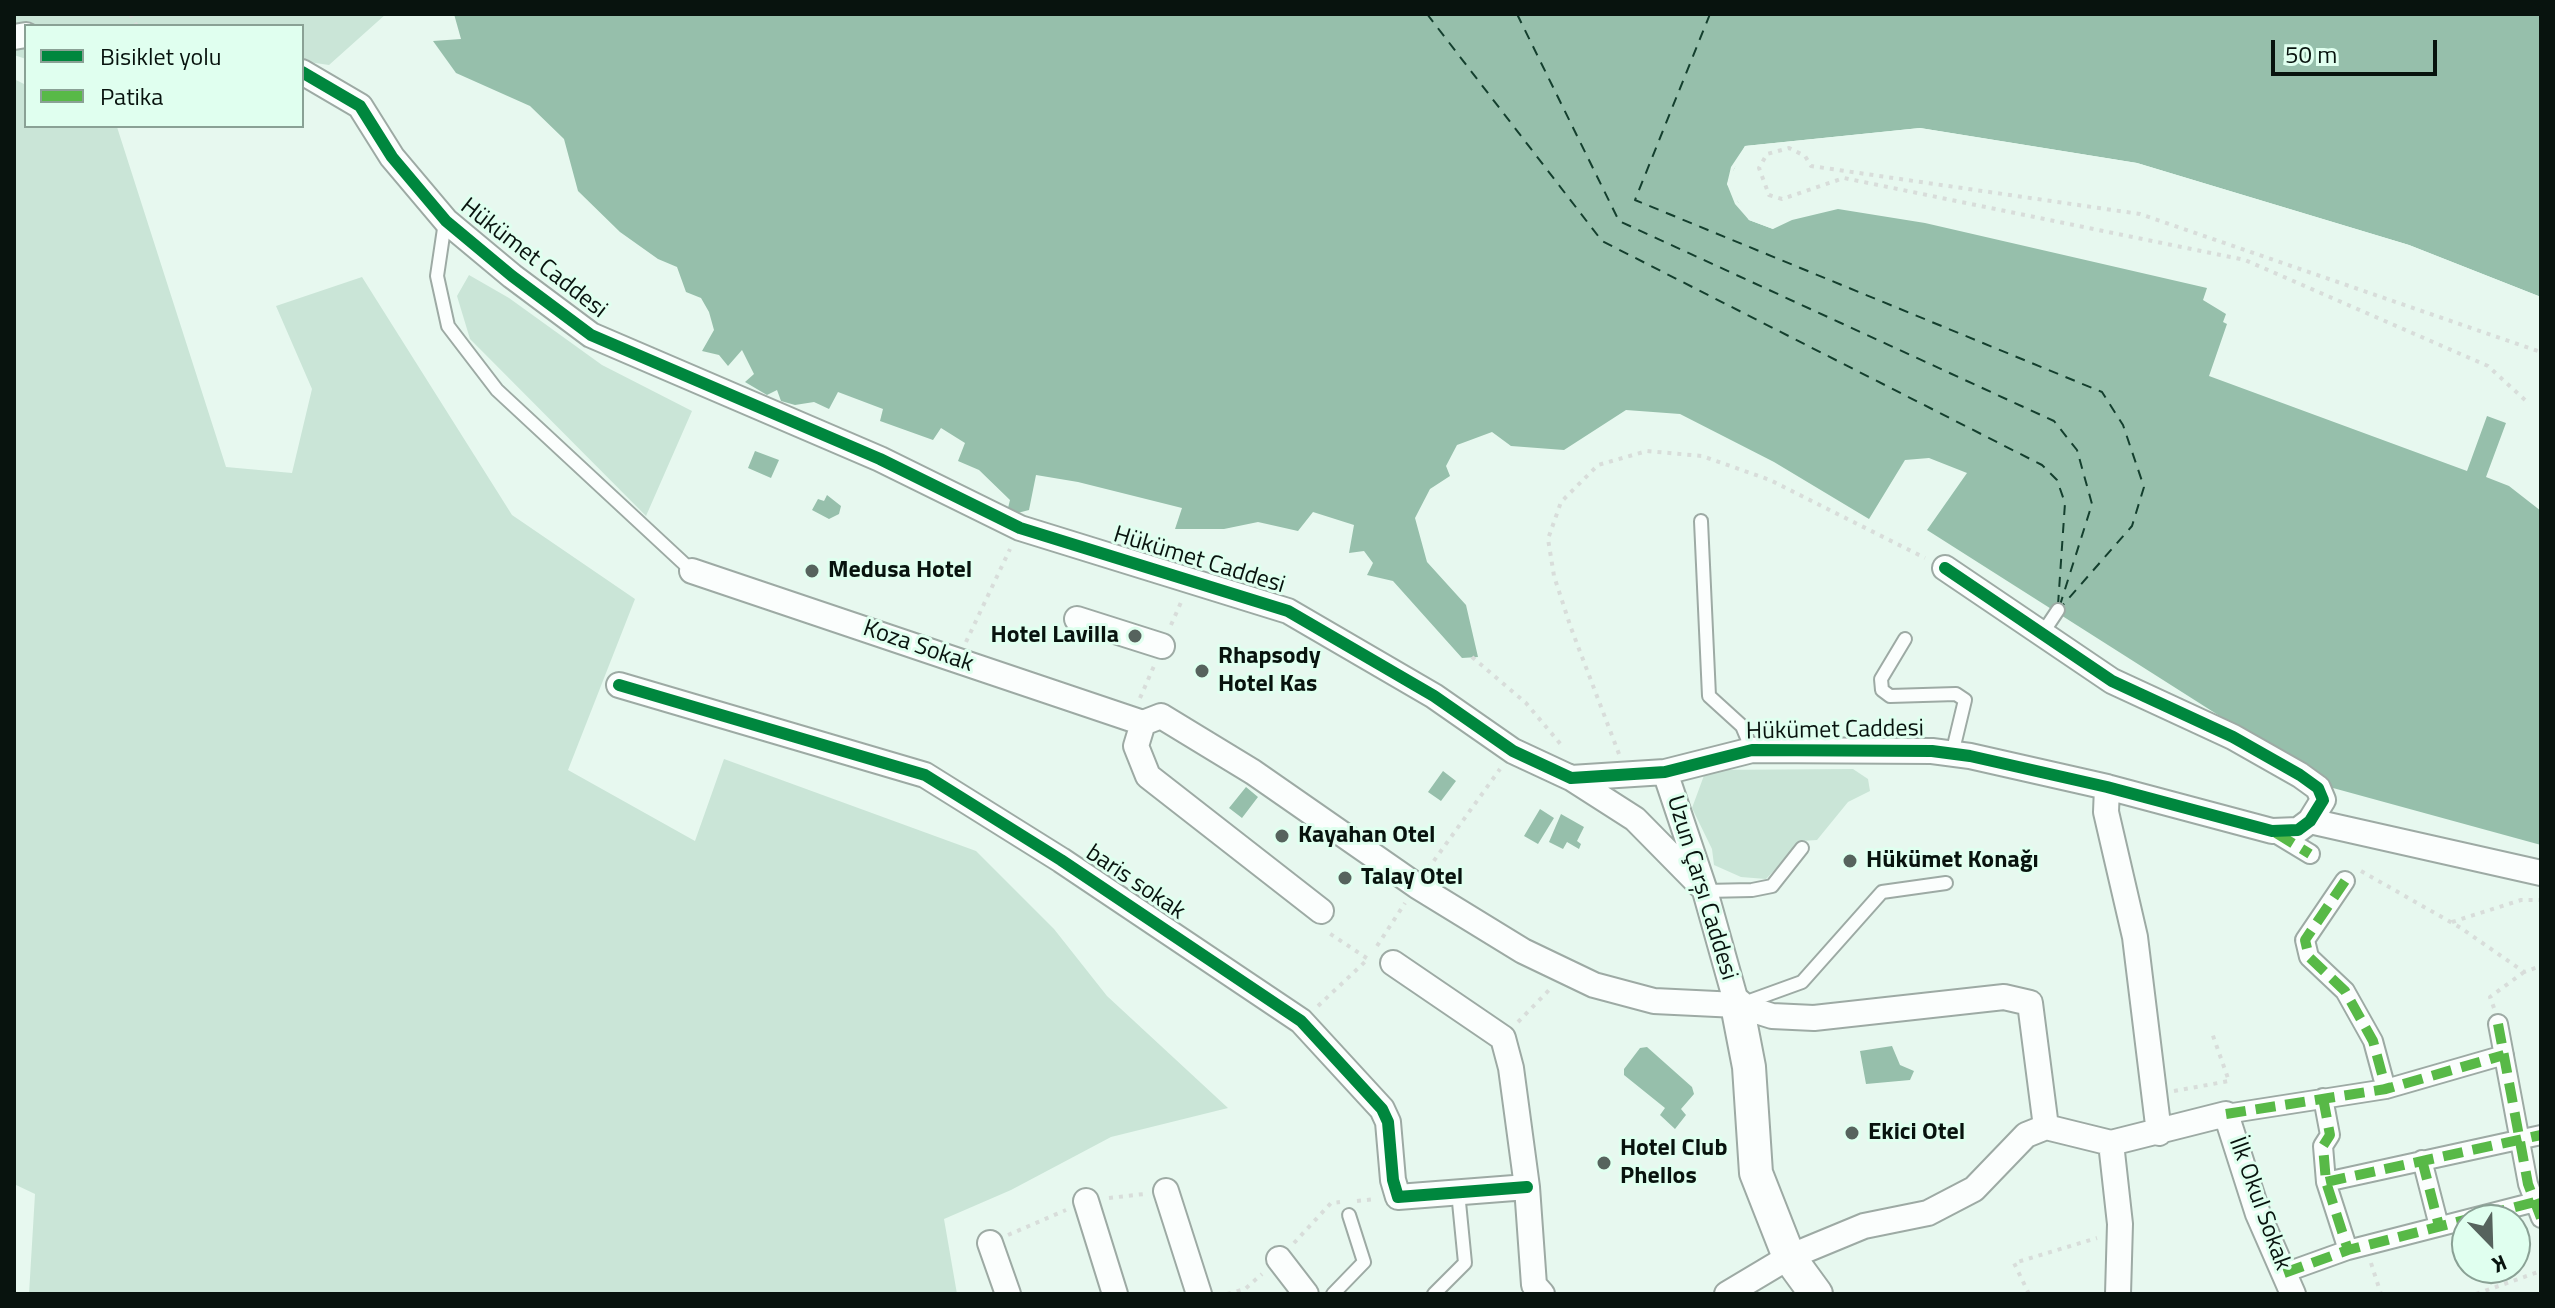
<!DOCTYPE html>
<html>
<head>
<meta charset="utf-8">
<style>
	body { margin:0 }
	#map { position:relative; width:2555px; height:1308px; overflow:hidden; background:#e7f8ef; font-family:"Titillium Web",sans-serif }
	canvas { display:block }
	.frame { position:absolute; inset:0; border:16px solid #08130e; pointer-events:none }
	.legend { position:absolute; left:24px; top:24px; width:280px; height:104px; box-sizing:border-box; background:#e0ffef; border:2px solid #8aa195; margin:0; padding:10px 14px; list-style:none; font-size:24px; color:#08130e }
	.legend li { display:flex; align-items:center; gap:16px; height:40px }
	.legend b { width:40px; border:2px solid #8aa195 }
	.north { position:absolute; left:2451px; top:1204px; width:80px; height:80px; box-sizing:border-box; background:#e0ffef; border:2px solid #8aa195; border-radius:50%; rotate:157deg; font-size:22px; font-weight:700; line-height:32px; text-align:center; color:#08130e }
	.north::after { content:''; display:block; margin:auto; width:28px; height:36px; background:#56635d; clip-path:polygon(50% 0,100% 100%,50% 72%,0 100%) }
	.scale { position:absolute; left:2271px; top:40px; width:166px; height:36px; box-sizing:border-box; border:4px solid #08130e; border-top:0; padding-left:10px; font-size:24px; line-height:28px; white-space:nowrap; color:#08130e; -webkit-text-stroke:6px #e0ffef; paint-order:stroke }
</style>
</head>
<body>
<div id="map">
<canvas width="2555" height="1308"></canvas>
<div class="frame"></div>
<ul class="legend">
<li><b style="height:10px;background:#00873e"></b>Bisiklet yolu</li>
<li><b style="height:10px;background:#58b947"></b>Patika</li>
</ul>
<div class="north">K</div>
<div class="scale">50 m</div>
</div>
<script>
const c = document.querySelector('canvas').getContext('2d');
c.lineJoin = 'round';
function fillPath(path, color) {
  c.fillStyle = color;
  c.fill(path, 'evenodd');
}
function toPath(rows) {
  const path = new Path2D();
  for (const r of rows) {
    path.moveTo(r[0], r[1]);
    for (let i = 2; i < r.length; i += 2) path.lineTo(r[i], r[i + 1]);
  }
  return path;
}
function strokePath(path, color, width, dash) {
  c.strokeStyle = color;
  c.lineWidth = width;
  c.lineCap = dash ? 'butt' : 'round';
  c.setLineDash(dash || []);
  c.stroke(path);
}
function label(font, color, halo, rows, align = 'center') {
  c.font = font + ' "Titillium Web",sans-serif';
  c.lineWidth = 6;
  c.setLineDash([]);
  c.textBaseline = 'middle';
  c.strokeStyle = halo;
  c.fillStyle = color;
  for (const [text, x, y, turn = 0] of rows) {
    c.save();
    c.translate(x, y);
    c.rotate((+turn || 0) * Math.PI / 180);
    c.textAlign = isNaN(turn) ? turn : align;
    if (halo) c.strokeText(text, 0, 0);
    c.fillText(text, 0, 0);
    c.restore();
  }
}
fillPath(toPath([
	[14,14,386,14,329,65,302,61,302,26,26,26,26,59,14,55],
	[14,79,26,85,26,126,117,127,226,467,292,473,312,389,276,306,362,277,512,515,635,599,568,770,695,841,724,759,976,851,1054,929,1107,996,1228,1108,1111,1137,1011,1190,944,1219,957,1294,29,1294,35,1194,14,1184],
	[469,275,509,298,602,365,692,411,646,516,470,339,457,296],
	[1853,769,1868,779,1870,791,1848,802,1817,840,1802,841,1766,879,1741,877,1714,865,1712,849,1692,808,1706,770]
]), '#cae5d7');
fillPath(toPath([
	[454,14,2541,14,2541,297,2409,245,2137,163,1920,128,1745,146,1727,184,1749,220,1773,229,1792,220,1838,209,1925,223,2207,288,2203,300,2226,314,2223,322,2227,324,2209,376,2467,471,2487,416,2506,423,2486,477,2509,486,2541,511,2541,845,2333,788,1927,530,1967,473,1929,458,1905,460,1869,519,1774,462,1680,414,1626,410,1564,450,1511,446,1492,432,1457,445,1446,466,1450,476,1430,489,1415,518,1427,562,1466,605,1478,657,1462,658,1393,581,1367,575,1373,563,1364,551,1349,553,1354,525,1313,512,1298,531,1258,522,1224,529,1175,529,1182,508,1078,482,1036,475,1029,510,1006,516,1010,500,979,470,958,461,965,443,941,428,933,440,880,421,883,409,838,392,829,409,814,402,795,405,781,401,777,390,767,395,745,382,754,374,742,350,728,366,719,355,702,351,714,330,709,312,701,298,686,292,677,267,658,259,620,232,578,191,564,139,530,106,456,73,433,41,461,39],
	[755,451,779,460,771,478,748,468],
	[827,495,841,506,839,514,829,519,812,510,818,499,824,501],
	[1443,771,1456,781,1441,801,1428,792],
	[1246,787,1258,797,1242,818,1229,808],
	[1540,809,1554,818,1538,844,1524,836],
	[1561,814,1584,827,1577,841,1581,844,1579,849,1567,842,1563,849,1549,842],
	[1892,1046,1900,1065,1914,1071,1910,1080,1866,1084,1860,1051],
	[1647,1047,1692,1087,1694,1094,1681,1109,1686,1115,1675,1129,1660,1115,1665,1108,1624,1075,1624,1069,1640,1048]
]), '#96bfab');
fillPath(toPath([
	[1920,128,2137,163,2409,245,2541,297,2541,301,2408,249,2136,167,1920,132,1747,150,1734,169,1731,183,1738,202,1751,217,1775,224,1773,229,1749,220,1735,204,1727,184,1731,167,1745,146]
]), '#e7f8ef');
strokePath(toPath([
	[1427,14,1602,241,2042,465,2057,480,2065,503,2058,605],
	[1517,14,1619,221,2054,421,2077,450,2092,504,2060,605],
	[1710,14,1635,200,2102,392,2123,425,2144,487,2132,526,2062,606]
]), '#143f2e', 2, [10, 8]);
const service = toPath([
	[445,222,437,276,448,326,497,390,692,571],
	[1701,521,1709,696,1742,726,1752,750],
	[2042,634,2058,610],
	[1905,639,1881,679,1882,690,1890,696,1956,694,1965,700,1952,754],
	[1705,891,1752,890,1772,886,1802,848],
	[1744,1003,1802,982,1882,892,1946,883],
	[1333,1294,1364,1262,1349,1215],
	[1434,1294,1465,1263,1458,1192]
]);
const pedestrian = toPath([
	[2272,831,2310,854],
	[2345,881,2305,940,2309,957,2345,991,2373,1041,2386,1089],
	[2498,1024,2528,1184,2541,1218],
	[2323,1098,2330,1135,2323,1146,2326,1182,2348,1250],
	[2226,1114,2386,1089,2504,1055],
	[2422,1160,2439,1226],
	[2326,1182,2541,1135],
	[2284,1273,2348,1250,2535,1202]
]);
const minor = toPath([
	[14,37,26,35],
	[302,72,360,106,392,157,446,221,512,276,591,335,880,459,1020,528,1288,611,1434,696,1513,751,1571,778,1665,772,1752,750,1932,751,1970,756,2107,787,2272,831,2298,830,2310,821,2323,800,2318,788,2300,775,2233,737,2112,681,1945,568],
	[692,571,1143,723],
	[1077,619,1162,646],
	[619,685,925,775,1061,860,1301,1021,1382,1109,1388,1122,1393,1180,1398,1197,1527,1187],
	[1143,723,1161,716,1253,772,1417,886,1523,951,1594,985,1654,1001,1737,1005,1772,1016,1814,1018,2004,997,2030,1003,2046,1127],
	[1143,723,1136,746,1148,776,1321,911],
	[1665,772,1705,891,1737,1005],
	[1571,778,1635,819,1701,886],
	[2107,787,2106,812,2135,937,2159,1133],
	[2310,821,2541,873],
	[1393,963,1503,1038,1511,1068,1527,1187,1534,1285,1542,1294],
	[2046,1127,2111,1143,2226,1114,2258,1214,2293,1294],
	[2111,1143,2120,1224,2118,1294],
	[1166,1191,1199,1294],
	[1086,1201,1115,1294],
	[990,1243,1008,1294],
	[1279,1259,1306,1294],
	[1727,1294,1789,1257,1864,1226,1928,1213,1974,1189,2026,1135,2046,1127]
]);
const tertiary = toPath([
	[1737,1005,1749,1067,1756,1173,1789,1257,1816,1294]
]);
strokePath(service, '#9daaa4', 16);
strokePath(pedestrian, '#9daaa4', 22);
strokePath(minor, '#9daaa4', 28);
strokePath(tertiary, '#9daaa4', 36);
strokePath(toPath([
	[130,14,137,26],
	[2525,400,2488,366,2245,260,1844,178,1782,199,1769,195,1759,168,1767,154,1789,148,1805,156,1811,166,2140,214,2541,352],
	[1171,625,1182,600],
	[966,642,1010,549],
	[1472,657,1526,703,1563,747],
	[1140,698,1154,666],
	[1619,754,1571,628,1554,576,1548,539,1561,502,1598,465,1647,451,1702,456,1770,480,1925,558],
	[1428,869,1500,769],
	[2361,871,2461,928,2524,972,2541,966],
	[2452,922,2521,900,2541,900],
	[1377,946,1405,903],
	[1318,1006,1368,959,1326,931],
	[2494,1008,2490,997,2524,972],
	[1518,1022,1551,988],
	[2174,1091,2229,1081,2212,1033],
	[1109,1198,1144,1194],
	[1357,1201,1376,1199],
	[1008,1235,1066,1210],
	[1294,1243,1331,1203,1340,1202],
	[2371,1263,2381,1294],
	[1227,1294,1245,1289,1262,1274],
	[2029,1294,2014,1263,2097,1238],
	[2476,1294,2541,1271]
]), '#d8ddda', 4, [4, 6]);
strokePath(service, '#fbfefd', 12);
strokePath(pedestrian, '#fbfefd', 18);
strokePath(minor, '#fbfefd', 24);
strokePath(tertiary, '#fbfefd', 32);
strokePath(toPath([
	[2276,833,2310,854],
	[2345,881,2305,940,2309,957,2345,991,2373,1041,2386,1089],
	[2498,1024,2528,1184,2541,1218],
	[2323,1098,2330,1135,2323,1146,2326,1182,2348,1250],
	[2226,1114,2386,1089,2504,1055],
	[2422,1160,2439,1226],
	[2326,1182,2541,1135],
	[2284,1273,2348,1250,2535,1202]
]), '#58b947', 10, [20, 10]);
strokePath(toPath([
	[302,72,360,106,392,157,446,221,512,276,591,335,880,459,1020,528,1288,611,1434,696,1513,751,1571,778,1665,772,1752,750,1932,751,1970,756,2107,787,2272,831,2298,830,2310,821,2323,800,2318,788,2300,775,2233,737,2112,681,1945,568],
	[619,685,925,775,1061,860,1301,1021,1382,1109,1388,1122,1393,1180,1398,1197,1527,1187]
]), '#00873e', 12);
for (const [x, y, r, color] of [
	[812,571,8,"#56635d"],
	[1135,636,8,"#56635d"],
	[1202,671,8,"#56635d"],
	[1282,836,8,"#56635d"],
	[1850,861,8,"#56635d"],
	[1345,878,8,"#56635d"],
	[1852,1133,8,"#56635d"],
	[1604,1163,8,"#56635d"]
]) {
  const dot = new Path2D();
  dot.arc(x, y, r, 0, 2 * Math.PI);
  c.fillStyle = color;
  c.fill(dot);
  strokePath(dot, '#e0ffef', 3);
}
label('24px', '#08130e', '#e0ffef', [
	["Hükümet Caddesi",533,259,38],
	["Hükümet Caddesi",1199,561,17],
	["Koza Sokak",918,647,19],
	["Hükümet Caddesi",1835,731,-1],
	["baris sokak",1135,883,34],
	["Uzun Çarşı Caddesi",1701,888,73],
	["İlk Okul Sokak",2259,1204,70]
]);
label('bold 24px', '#08130e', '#e0ffef', [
	["Medusa Hotel",828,571],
	["Hotel Lavilla",1119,636,"right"],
	["Rhapsody",1218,657],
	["Hotel Kas",1218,685],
	["Kayahan Otel",1298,836],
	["Hükümet Konağı",1866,861],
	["Talay Otel",1361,878],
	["Ekici Otel",1868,1133],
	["Hotel Club",1620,1149],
	["Phellos",1620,1177]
], 'left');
</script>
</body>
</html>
